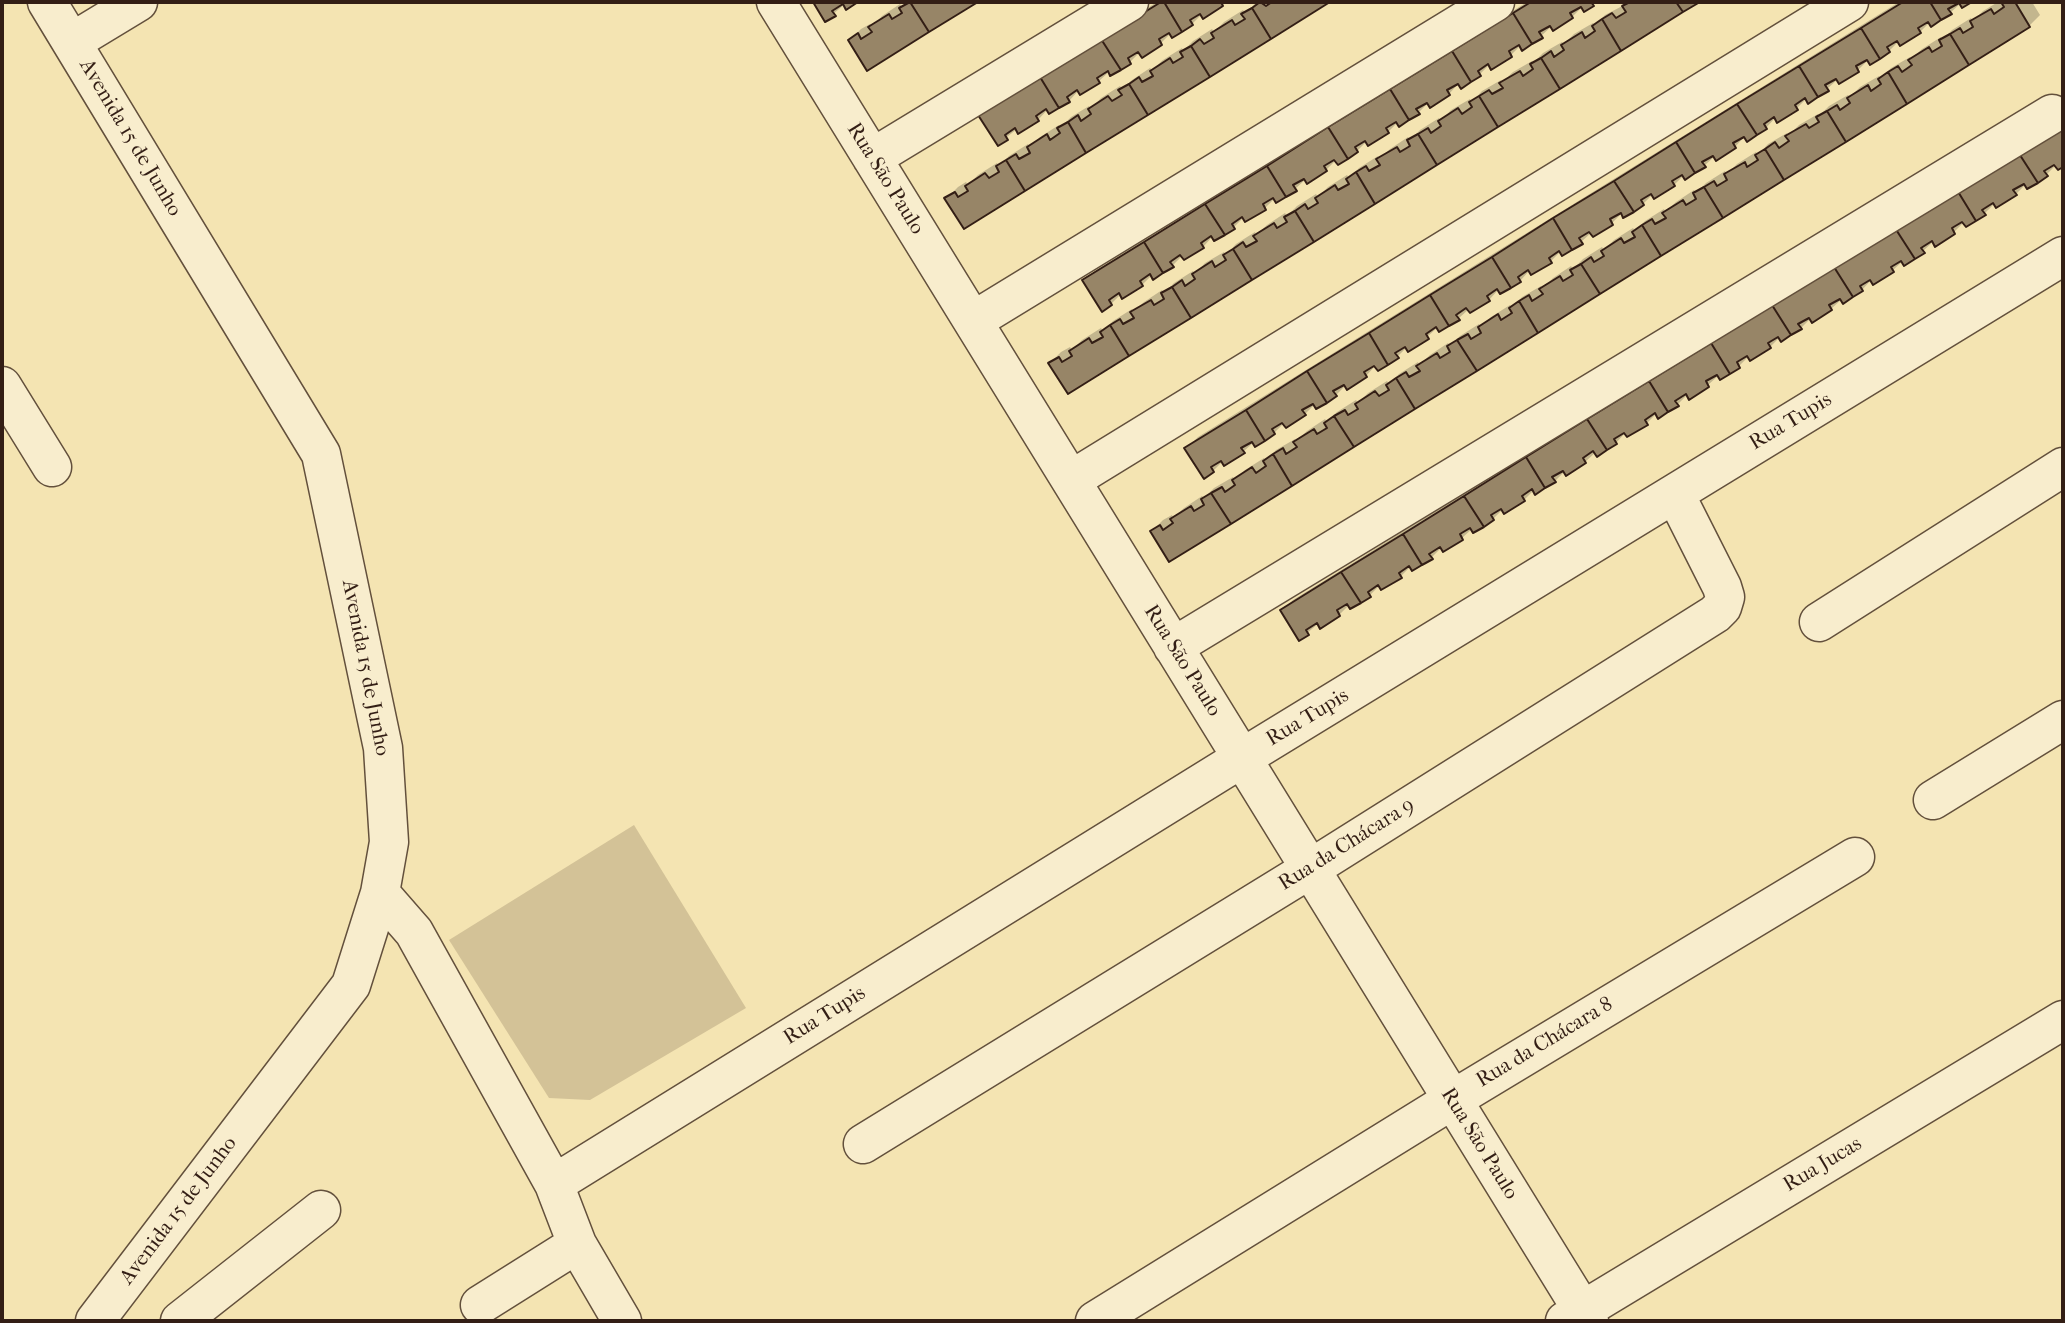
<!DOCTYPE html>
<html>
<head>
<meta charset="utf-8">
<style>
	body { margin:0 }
	#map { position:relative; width:2065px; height:1323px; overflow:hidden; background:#f4e4b2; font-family:"IM FELL French Canon",serif }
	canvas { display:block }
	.frame { position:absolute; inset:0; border:4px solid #331e15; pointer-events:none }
</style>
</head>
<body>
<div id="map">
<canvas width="2065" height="1323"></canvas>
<div class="frame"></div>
</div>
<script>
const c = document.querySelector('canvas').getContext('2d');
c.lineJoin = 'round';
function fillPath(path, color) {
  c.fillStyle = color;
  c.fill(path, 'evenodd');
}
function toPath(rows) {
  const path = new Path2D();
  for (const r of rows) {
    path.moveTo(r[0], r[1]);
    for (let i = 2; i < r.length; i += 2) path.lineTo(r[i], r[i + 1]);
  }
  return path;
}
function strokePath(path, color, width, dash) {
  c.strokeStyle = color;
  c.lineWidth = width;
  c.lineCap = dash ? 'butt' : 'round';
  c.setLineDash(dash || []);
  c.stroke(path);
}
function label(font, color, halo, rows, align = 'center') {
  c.font = font + ' "IM FELL French Canon",serif';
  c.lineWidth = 7;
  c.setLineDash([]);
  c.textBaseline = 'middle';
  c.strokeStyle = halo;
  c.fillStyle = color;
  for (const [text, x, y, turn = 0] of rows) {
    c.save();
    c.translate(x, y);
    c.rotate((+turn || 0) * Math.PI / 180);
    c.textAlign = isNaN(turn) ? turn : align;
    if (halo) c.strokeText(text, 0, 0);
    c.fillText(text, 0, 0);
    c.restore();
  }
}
fillPath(toPath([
	[634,825,746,1008,590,1100,549,1098,449,940]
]), '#d3c297');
fillPath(toPath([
	[815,2,855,2,846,7,845,4,826,20],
	[908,2,975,2,868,68,850,40,861,29,870,24,872,27,882,16,900,4,902,7],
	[1157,2,1226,2,1202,14,1192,24,1171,33,1161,43,1140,52,1130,62,1110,71,1099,81,1080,93,1079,90,1069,101,1048,109,1038,120,1017,129,998,144,992,105],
	[1257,2,1327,2,964,227,947,198,958,187,966,182,968,185,978,175,997,163,999,166,1009,156,1028,144,1030,147,1040,137,1059,125,1060,128,1071,117,1089,106,1091,109,1101,98,1120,86,1122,89,1132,80,1150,68,1152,70,1163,60,1182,48,1183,51,1193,41,1212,29,1214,32,1224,22,1243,10,1245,13],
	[1527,2,1597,2,1584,10,1582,7,1572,17,1552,26,1541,36,1521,45,1511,55,1490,64,1480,74,1459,83,1449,94,1430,105,1429,102,1418,113,1398,122,1388,132,1367,141,1357,151,1336,160,1326,170,1306,179,1295,189,1275,198,1265,208,1244,217,1234,227,1213,236,1203,247,1184,258,1183,255,1172,266,1152,275,1142,285,1121,294,1111,304,1085,281,1096,270],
	[1630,2,1696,2,1068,392,1050,363,1061,352,1070,347,1072,350,1082,340,1101,328,1103,331,1113,321,1132,309,1133,312,1144,302,1162,290,1164,293,1174,283,1193,271,1195,274,1205,263,1224,252,1226,255,1236,244,1255,232,1256,235,1267,225,1285,213,1287,216,1297,206,1316,194,1318,197,1328,187,1347,175,1349,178,1359,168,1378,156,1379,159,1390,149,1408,137,1410,140,1420,130,1439,118,1441,121,1451,110,1470,99,1472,102,1482,91,1501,80,1502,82,1513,72,1532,61,1533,63,1543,53,1562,42,1564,44,1574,34,1593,23,1595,25,1605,15],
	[1899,2,1968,2,1962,6,1961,3,1950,13,1930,22,1920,32,1899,41,1889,51,1868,60,1858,70,1839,82,1838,79,1827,89,1807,98,1797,108,1776,117,1766,128,1745,136,1735,147,1716,159,1715,156,1704,166,1684,175,1674,185,1653,194,1643,204,1622,213,1612,223,1593,235,1592,232,1581,242,1561,251,1551,261,1530,270,1520,281,1499,289,1489,300,1470,311,1469,309,1459,318,1440,330,1438,327,1427,337,1407,347,1397,357,1376,365,1366,376,1346,385,1336,395,1315,404,1305,414,1286,426,1284,423,1274,433,1254,442,1243,452,1223,461,1213,471,1187,448,1198,437],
	[1998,2,2032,2,2040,15,2029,26,1170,560,1152,531,1163,520,1172,515,1173,518,1184,508,1202,496,1204,498,1214,488,1233,477,1235,480,1245,470,1264,458,1266,461,1276,450,1295,439,1296,441,1307,431,1325,419,1327,422,1337,412,1356,400,1358,403,1368,393,1387,381,1389,384,1399,374,1418,362,1419,365,1430,355,1448,343,1450,346,1460,336,1479,324,1481,327,1491,317,1510,305,1512,308,1522,297,1541,286,1542,289,1553,278,1571,266,1573,269,1583,259,1602,247,1604,250,1614,240,1633,228,1635,231,1645,221,1664,209,1665,212,1676,202,1694,190,1696,193,1706,183,1725,171,1727,174,1737,164,1756,152,1758,155,1768,144,1787,133,1788,136,1799,125,1818,114,1819,116,1829,106,1848,95,1850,97,1860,87,1879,76,1881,78,1891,68,1910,57,1911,59,1922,49,1941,37,1942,40,1952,30,1971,18,1973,21,1983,11],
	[2063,121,2063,165,2058,168,2056,165,2046,175,2026,184,2016,194,1995,203,1985,213,1975,220,1964,222,1954,232,1936,244,1934,241,1923,251,1903,261,1893,270,1872,279,1862,290,1842,299,1831,309,1813,321,1811,318,1801,328,1780,337,1770,347,1749,356,1739,366,1719,375,1708,385,1690,397,1688,394,1678,404,1657,413,1647,423,1626,432,1616,443,1596,452,1585,462,1566,473,1565,471,1555,481,1534,490,1524,500,1503,509,1493,519,1473,528,1462,538,1443,550,1442,547,1432,557,1411,566,1401,576,1380,585,1370,595,1350,604,1339,615,1319,623,1300,639,1282,611,1293,600]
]), '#0003');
const building = toPath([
	[813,2,858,2,846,10,843,4,832,11,836,16,825,22,813,2],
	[910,2,929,32,867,71,848,40,858,33,861,39,872,32,868,27,889,14,892,19,902,13,899,8,910,2],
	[910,2,978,2,929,32,910,2],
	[1161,2,1164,2,1182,32,1172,38,1169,33,1159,39,1162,45,1142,58,1138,52,1128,58,1131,64,1121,70,1101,39,1161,2],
	[1164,2,1221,2,1223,6,1203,19,1200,14,1190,20,1193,25,1182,32,1164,2],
	[1260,2,1266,6,1272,2,1330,2,1271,39,1252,8,1260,2],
	[1531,2,1591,2,1594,6,1584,12,1581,7,1570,13,1573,18,1553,31,1550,26,1539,32,1543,38,1532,44,1513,13,1531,2],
	[1630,2,1676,2,1683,12,1621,51,1602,19,1612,13,1616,18,1626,12,1622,6,1630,2],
	[1676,2,1700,2,1683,12,1676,2],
	[1903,2,1930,2,1941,20,1931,27,1928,22,1918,28,1921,33,1900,46,1897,41,1887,47,1890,52,1880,59,1861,28,1903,2],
	[1930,2,1972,2,1962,8,1959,3,1948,9,1952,14,1941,20,1930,2],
	[2001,2,2015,2,2030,27,1969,65,1950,34,1960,28,1963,33,1973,27,1970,21,1991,9,1994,14,2004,7,2001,2],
	[1252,8,1271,39,1210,77,1191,46,1200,39,1204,44,1214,38,1211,33,1232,20,1235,25,1245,19,1241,14,1252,8],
	[1513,13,1532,44,1522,51,1519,45,1509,51,1512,57,1491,70,1488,64,1478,71,1481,76,1471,82,1452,51,1513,13],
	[1602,19,1621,51,1560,89,1541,58,1551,51,1554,57,1564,50,1561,45,1582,32,1585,38,1595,31,1592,26,1602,19],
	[1861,28,1880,59,1870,65,1867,60,1856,66,1859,72,1839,84,1836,79,1825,85,1829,91,1818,97,1799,66,1861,28],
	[1950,34,1969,65,1907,104,1888,72,1898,66,1902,72,1912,65,1908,60,1929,47,1932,52,1942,46,1939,40,1950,34],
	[1101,39,1121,70,1110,76,1108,71,1097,78,1100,83,1080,95,1077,90,1067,97,1070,102,1059,108,1040,77,1101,39],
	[1191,46,1210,77,1148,115,1129,84,1139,77,1142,82,1153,76,1150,71,1170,58,1173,63,1183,57,1180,52,1191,46],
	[1452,51,1471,82,1461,89,1458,84,1447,90,1450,95,1430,108,1427,103,1416,109,1420,114,1409,120,1390,89,1452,51],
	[1541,58,1560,89,1498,127,1479,96,1489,90,1492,94,1503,88,1499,83,1520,71,1523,76,1533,69,1530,64,1541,58],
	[1799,66,1818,97,1808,104,1805,98,1795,105,1798,110,1777,123,1774,117,1764,124,1767,129,1757,135,1737,104,1799,66],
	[1888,72,1907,104,1846,142,1827,111,1837,105,1840,110,1850,103,1847,98,1868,85,1871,91,1881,84,1878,79,1888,72],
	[1040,77,1059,108,1049,114,1046,109,1036,116,1039,121,1018,134,1015,128,1005,135,1008,140,998,146,978,115,1040,77],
	[1129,84,1148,115,1086,153,1068,122,1078,115,1081,121,1091,114,1088,109,1108,96,1112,101,1122,95,1118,90,1129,84],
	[1390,89,1409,120,1399,127,1396,122,1386,128,1389,133,1368,146,1365,141,1355,147,1358,152,1348,159,1328,127,1390,89],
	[1479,96,1498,127,1437,165,1418,134,1428,128,1431,133,1441,126,1438,121,1458,108,1462,114,1472,107,1469,102,1479,96],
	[1737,104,1757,135,1747,142,1744,137,1733,143,1736,148,1716,161,1713,156,1702,162,1706,167,1695,173,1676,142,1737,104],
	[1827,111,1846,142,1784,180,1765,149,1775,142,1779,148,1789,141,1785,136,1806,124,1809,128,1819,122,1816,117,1827,111],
	[1068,122,1086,153,1025,191,1006,160,1016,154,1019,159,1030,153,1027,147,1047,134,1050,140,1060,133,1057,128,1068,122],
	[2063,124,2063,167,2058,170,2054,165,2044,171,2048,176,2038,183,2018,152,2063,124],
	[1328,127,1348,159,1338,165,1334,160,1324,166,1327,171,1307,184,1304,179,1293,185,1297,191,1286,197,1267,166,1328,127],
	[1418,134,1437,165,1375,204,1356,172,1366,166,1369,171,1380,165,1376,159,1397,147,1400,152,1410,146,1407,140,1418,134],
	[1676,142,1695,173,1685,180,1682,175,1672,181,1675,186,1654,199,1651,194,1641,200,1644,205,1634,212,1614,181,1676,142],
	[1765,149,1784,180,1723,218,1704,187,1714,181,1717,186,1727,180,1724,174,1745,162,1747,167,1758,160,1755,155,1765,149],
	[2018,152,2038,183,2027,189,2024,184,2013,190,2017,195,1996,208,1993,203,1982,210,1986,215,1976,221,1957,190,2018,152],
	[1006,160,1025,191,964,229,944,198,955,192,958,197,968,191,965,186,985,173,989,178,999,172,996,166,1006,160],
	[1267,166,1286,197,1276,203,1273,198,1263,204,1266,210,1245,222,1242,217,1232,224,1235,229,1225,235,1205,204,1267,166],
	[1356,172,1375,204,1314,242,1295,211,1305,204,1308,209,1318,203,1315,198,1335,185,1338,190,1349,184,1346,179,1356,172],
	[1614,181,1634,212,1623,218,1621,213,1610,219,1613,225,1593,237,1589,232,1579,238,1583,244,1572,250,1553,218,1614,181],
	[1704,187,1723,218,1661,256,1642,225,1652,219,1655,224,1666,218,1662,213,1683,200,1686,205,1696,199,1693,193,1704,187],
	[1957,190,1976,221,1966,227,1962,222,1952,228,1955,234,1935,247,1932,241,1921,248,1925,253,1915,259,1895,228,1957,190],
	[1205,204,1225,235,1214,241,1211,236,1201,243,1204,248,1184,260,1180,255,1170,262,1174,267,1163,273,1144,242,1205,204],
	[1295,211,1314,242,1252,280,1233,249,1243,242,1246,247,1257,241,1253,236,1274,223,1277,228,1287,222,1284,217,1295,211],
	[1553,218,1572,250,1562,256,1559,251,1549,258,1552,263,1531,275,1528,270,1518,277,1521,282,1511,288,1492,257,1553,218],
	[1642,225,1661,256,1600,294,1581,264,1591,257,1594,262,1604,256,1601,251,1621,238,1624,243,1635,237,1632,232,1642,225],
	[1895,228,1915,259,1904,266,1901,261,1891,267,1894,272,1873,285,1870,280,1860,286,1863,291,1853,297,1834,267,1895,228],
	[1144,242,1163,273,1153,280,1150,274,1140,281,1143,286,1122,299,1119,293,1109,300,1112,305,1102,312,1082,280,1144,242],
	[1233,249,1252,280,1191,318,1172,287,1182,280,1185,286,1195,279,1192,274,1212,261,1215,267,1226,260,1223,255,1233,249],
	[1492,257,1511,288,1500,294,1497,289,1487,296,1490,301,1470,313,1466,308,1456,315,1460,320,1449,326,1430,295,1492,257],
	[1581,264,1600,294,1538,333,1519,301,1529,295,1532,301,1543,294,1539,289,1560,276,1563,281,1573,275,1570,270,1581,264],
	[1834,267,1853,297,1843,304,1840,299,1829,305,1832,310,1812,323,1809,318,1798,324,1802,329,1791,335,1772,305,1834,267],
	[1172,287,1191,318,1129,356,1110,325,1120,319,1123,324,1134,318,1130,312,1151,300,1154,305,1164,299,1161,293,1172,287],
	[1430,295,1449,326,1439,332,1436,327,1426,334,1429,339,1408,352,1405,347,1395,353,1399,358,1388,365,1369,333,1430,295],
	[1519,301,1538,333,1477,371,1457,340,1468,334,1471,339,1481,333,1478,327,1498,314,1501,320,1512,313,1509,308,1519,301],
	[1772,305,1791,335,1781,342,1778,337,1768,343,1771,348,1750,361,1747,356,1737,362,1740,368,1730,374,1711,343,1772,305],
	[1110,325,1129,356,1068,394,1048,363,1059,357,1062,362,1072,356,1069,351,1089,338,1092,343,1103,337,1100,332,1110,325],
	[1369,333,1388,365,1378,371,1374,366,1364,372,1367,377,1347,390,1344,385,1333,391,1337,396,1327,403,1307,371,1369,333],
	[1457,340,1477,371,1415,409,1396,378,1406,372,1409,377,1420,371,1416,366,1437,353,1440,358,1450,352,1447,346,1457,340],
	[1711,343,1730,374,1720,380,1717,375,1706,381,1709,387,1689,400,1686,394,1675,401,1679,406,1668,412,1649,381,1711,343],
	[1307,371,1327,403,1316,409,1313,404,1302,410,1306,415,1286,428,1282,423,1272,429,1275,434,1265,441,1246,410,1307,371],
	[1396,378,1415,409,1354,447,1334,416,1345,410,1348,415,1358,409,1355,404,1375,391,1379,396,1389,390,1386,385,1396,378],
	[1649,381,1668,412,1658,419,1655,413,1645,420,1648,425,1627,437,1624,433,1614,439,1617,444,1607,450,1587,419,1649,381],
	[1246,410,1265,441,1255,447,1252,442,1241,448,1245,453,1224,466,1221,461,1211,467,1214,472,1204,479,1184,448,1246,410],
	[1334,416,1354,447,1292,486,1273,454,1283,448,1286,454,1297,447,1293,442,1314,429,1317,434,1327,428,1324,423,1334,416],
	[1587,419,1607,450,1597,457,1593,451,1583,458,1586,463,1566,476,1563,471,1552,477,1556,482,1545,488,1526,457,1587,419],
	[1273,454,1292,486,1231,524,1211,493,1222,487,1225,492,1235,485,1232,480,1252,467,1256,473,1266,466,1263,461,1273,454],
	[1526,457,1545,488,1535,495,1532,489,1522,496,1525,501,1504,514,1501,509,1491,515,1494,520,1484,527,1464,496,1526,457],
	[1211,493,1231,524,1169,562,1150,531,1160,525,1163,530,1173,523,1170,519,1191,506,1194,511,1204,505,1201,499,1211,493],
	[1464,496,1484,527,1473,533,1470,528,1460,534,1463,540,1443,552,1440,547,1429,554,1433,559,1422,565,1403,534,1464,496],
	[1403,534,1422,565,1412,571,1409,566,1399,573,1402,578,1381,590,1378,585,1368,592,1371,597,1361,603,1341,572,1403,534],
	[1341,572,1361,603,1350,609,1347,604,1337,610,1340,616,1320,629,1317,623,1306,630,1309,635,1299,641,1280,610,1341,572]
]);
fillPath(building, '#978567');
strokePath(building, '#331e15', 2);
const minor = toPath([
	[47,2,321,454,383,748,389,842,380,893,351,985,95,1321],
	[776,2,1589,1321],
	[72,42,138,2],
	[872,158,1129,2],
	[973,321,1495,2],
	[2,386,52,467],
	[1071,480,1849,2],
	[1819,622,2063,467],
	[1173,647,2052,114],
	[1933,800,2063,720],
	[380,893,414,932,554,1184,577,1244,480,1305],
	[863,1144,1310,869,1715,614,1722,607,1725,597,1722,587,1675,494],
	[554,1184,1242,758,2063,256],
	[577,1244,622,1321],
	[180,1321,321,1210],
	[1095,1321,1452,1100,1855,857],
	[1565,1321,2063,1020]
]);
strokePath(minor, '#63503c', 41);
strokePath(minor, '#f8edcd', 38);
label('21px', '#331e15', '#f8edcd', [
	["Avenida 15 de Junho",130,138,59],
	["Rua São Paulo",885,179,58],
	["Rua Tupis",1791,422,-31],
	["Rua São Paulo",1182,661,58],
	["Avenida 15 de Junho",365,668,79],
	["Rua Tupis",1308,718,-31],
	["Rua da Chácara 9",1347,845,-32],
	["Rua Tupis",825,1016,-32],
	["Rua da Chácara 8",1545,1043,-31],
	["Rua São Paulo",1479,1144,58],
	["Rua Jucas",1823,1165,-31],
	["Avenida 15 de Junho",179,1211,-53]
]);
</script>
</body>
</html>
